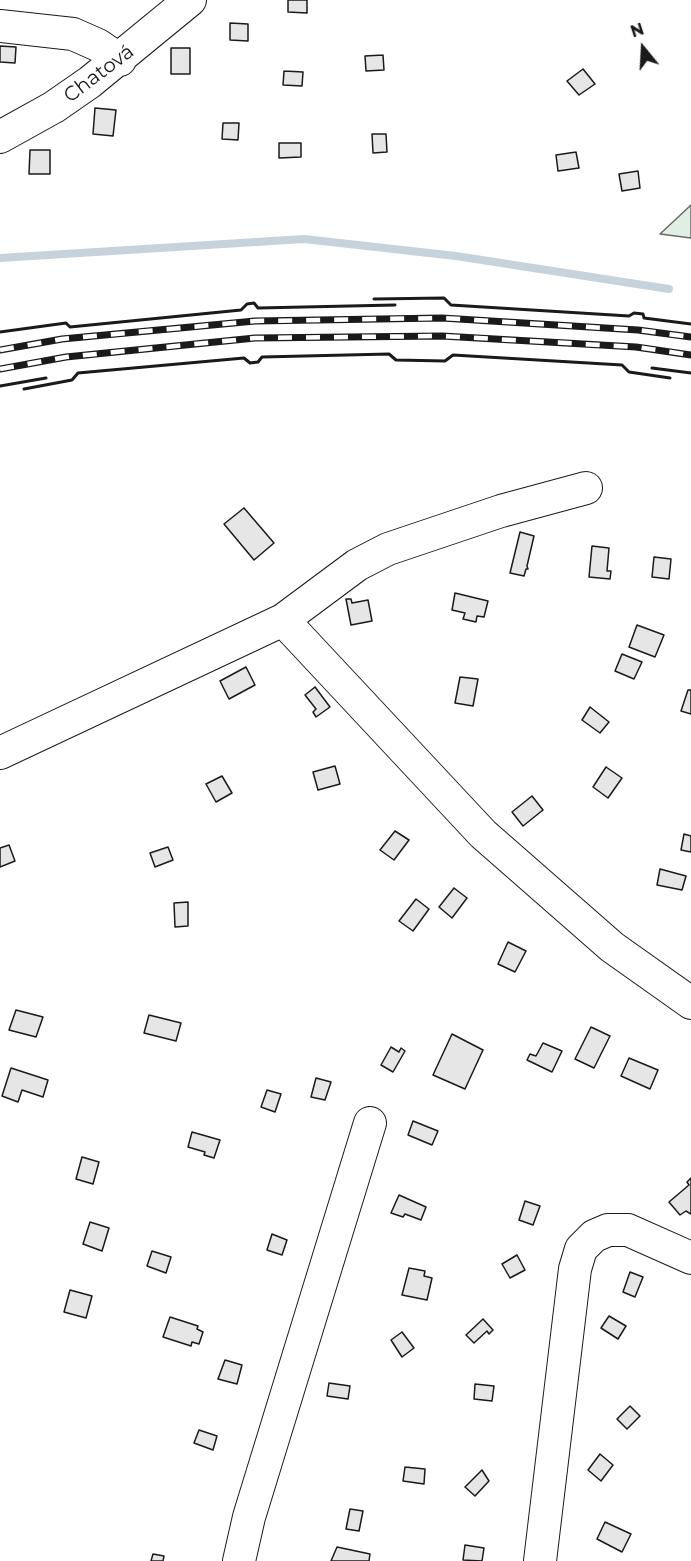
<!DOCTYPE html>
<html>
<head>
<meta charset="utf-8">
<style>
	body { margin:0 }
	#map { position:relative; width:691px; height:1561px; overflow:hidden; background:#fff; font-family:Montserrat,sans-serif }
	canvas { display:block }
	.north { position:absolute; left:613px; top:18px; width:60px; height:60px; -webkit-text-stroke:4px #fff; paint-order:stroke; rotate:342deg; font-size:16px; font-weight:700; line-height:24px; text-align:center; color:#1a1a1a }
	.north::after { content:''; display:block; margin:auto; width:21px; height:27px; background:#1a1a1a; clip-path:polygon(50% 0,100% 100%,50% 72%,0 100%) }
</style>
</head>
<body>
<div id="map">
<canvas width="691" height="1561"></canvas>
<div class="north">N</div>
</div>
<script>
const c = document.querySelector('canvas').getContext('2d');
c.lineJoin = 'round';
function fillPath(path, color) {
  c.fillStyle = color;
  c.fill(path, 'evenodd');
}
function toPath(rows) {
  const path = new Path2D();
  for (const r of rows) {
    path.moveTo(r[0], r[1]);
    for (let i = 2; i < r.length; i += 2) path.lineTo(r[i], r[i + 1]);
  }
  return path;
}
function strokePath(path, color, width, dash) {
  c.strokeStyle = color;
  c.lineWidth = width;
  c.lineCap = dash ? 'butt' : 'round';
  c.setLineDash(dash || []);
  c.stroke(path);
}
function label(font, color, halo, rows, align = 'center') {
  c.font = font + ' Montserrat,sans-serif';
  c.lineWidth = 4.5;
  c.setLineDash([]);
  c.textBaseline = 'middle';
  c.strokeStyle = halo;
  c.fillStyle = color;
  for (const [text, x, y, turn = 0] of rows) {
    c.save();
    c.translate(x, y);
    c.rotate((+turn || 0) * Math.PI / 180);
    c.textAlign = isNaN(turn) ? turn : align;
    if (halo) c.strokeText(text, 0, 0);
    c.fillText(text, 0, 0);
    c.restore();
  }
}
const green = toPath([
	[691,205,691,238,660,234,691,205]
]);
fillPath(green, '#e0efe3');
strokePath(green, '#6a6a6a', 1.5);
strokePath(toPath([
	[0,258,304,239,456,256,669,289]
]), '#c6d2dc', 8);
const building = toPath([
	[288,0,307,0,307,13,288,12,288,0],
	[230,23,248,24,248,41,230,40,230,23],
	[0,46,16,47,15,63,0,62,0,46],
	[171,48,190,48,190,74,171,74,171,48],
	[383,55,384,70,366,71,365,56,383,55],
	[583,69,595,84,579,95,567,81,583,69],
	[284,71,303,72,302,86,283,85,284,71],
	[95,108,116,110,113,136,93,134,95,108],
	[223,123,239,123,238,140,222,139,223,123],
	[372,134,386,134,387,152,373,153,372,134],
	[279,143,301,143,301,157,279,158,279,143],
	[30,150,50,150,50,174,29,174,30,150],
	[576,152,579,168,558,171,556,155,576,152],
	[638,171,640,188,622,191,619,174,638,171],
	[244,508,274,543,254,560,224,524,244,508],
	[520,532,534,536,527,566,528,569,526,569,524,576,510,573,520,532],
	[592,546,609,548,607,571,611,571,610,579,589,577,592,546],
	[654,557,671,559,669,579,652,577,654,557],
	[455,593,488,601,484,617,477,616,476,622,463,619,465,613,452,610,455,593],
	[346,599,351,599,352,603,368,600,372,621,351,625,346,599],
	[637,625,664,635,655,657,629,647,637,625],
	[622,654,642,662,634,679,615,671,622,654],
	[246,667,255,685,229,699,220,681,246,667],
	[460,677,478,679,473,706,455,703,460,677],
	[315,687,330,707,316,717,313,712,316,709,305,695,315,687],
	[688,690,691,690,691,714,681,711,688,690],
	[590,707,609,722,600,733,582,720,590,707],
	[335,766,340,784,318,790,313,772,335,766],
	[606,767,622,778,608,798,593,787,606,767],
	[222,776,232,793,216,802,206,784,222,776],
	[532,796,543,810,523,826,512,812,532,796],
	[395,831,409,840,394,860,380,850,395,831],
	[684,834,691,836,691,852,681,850,684,834],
	[9,845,15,861,0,867,0,848,9,845],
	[168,847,173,860,155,867,150,853,168,847],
	[660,869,686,876,682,890,657,885,660,869],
	[454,888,467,898,452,918,439,907,454,888],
	[416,899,429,909,413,931,399,921,416,899],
	[188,902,188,926,175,927,174,903,188,902],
	[508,942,526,951,515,972,498,964,508,942],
	[16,1010,43,1017,36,1037,9,1030,16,1010],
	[149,1015,181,1023,176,1041,144,1033,149,1015],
	[591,1027,610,1036,594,1068,575,1059,591,1027],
	[452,1034,483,1050,465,1089,433,1075,452,1034],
	[543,1043,562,1051,552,1072,527,1060,530,1054,536,1056,543,1043],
	[391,1047,399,1052,401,1048,405,1051,393,1072,381,1065,391,1047],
	[629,1058,658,1070,650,1089,621,1076,629,1058],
	[11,1068,48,1080,43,1097,22,1090,18,1102,2,1096,11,1068],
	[316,1078,331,1082,325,1100,311,1097,316,1078],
	[267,1090,281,1094,275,1112,261,1107,267,1090],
	[413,1121,438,1131,432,1145,408,1135,413,1121],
	[192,1132,220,1140,214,1158,204,1155,205,1152,188,1147,192,1132],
	[82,1157,99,1162,93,1184,76,1179,82,1157],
	[691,1178,691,1214,686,1211,680,1215,669,1202,689,1185,687,1182,691,1178],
	[399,1195,426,1207,421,1220,405,1214,403,1217,391,1213,399,1195],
	[525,1201,540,1206,533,1225,519,1220,525,1201],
	[90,1222,109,1228,102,1251,83,1244,90,1222],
	[272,1234,287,1240,282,1255,267,1250,272,1234],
	[152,1251,171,1257,166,1273,147,1266,152,1251],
	[517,1255,525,1270,510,1278,502,1264,517,1255],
	[409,1268,425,1271,424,1276,432,1278,427,1300,402,1295,409,1268],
	[630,1272,643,1277,635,1297,623,1292,630,1272],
	[70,1290,92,1296,86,1318,64,1312,70,1290],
	[609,1316,626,1326,618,1339,601,1328,609,1316],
	[170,1317,198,1326,197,1329,203,1332,199,1344,192,1342,191,1346,163,1337,170,1317],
	[483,1319,493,1330,489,1334,487,1331,474,1343,466,1335,483,1319],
	[402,1332,414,1348,402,1357,391,1340,402,1332],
	[225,1360,242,1365,237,1384,218,1379,225,1360],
	[329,1383,350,1386,348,1399,327,1396,329,1383],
	[475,1384,494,1386,492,1401,474,1399,475,1384],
	[630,1406,640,1416,627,1429,617,1419,630,1406],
	[199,1430,217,1436,213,1450,194,1443,199,1430],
	[600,1454,613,1465,601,1481,588,1470,600,1454],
	[405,1467,425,1469,424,1484,403,1481,405,1467],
	[482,1470,489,1481,475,1496,465,1487,482,1470],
	[350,1509,363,1511,359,1531,346,1529,350,1509],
	[605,1522,631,1534,622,1552,597,1539,605,1522],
	[465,1545,484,1548,482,1561,463,1560,465,1545],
	[337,1547,370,1554,369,1561,331,1561,337,1547],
	[153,1554,164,1556,163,1561,151,1561,153,1554]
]);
fillPath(building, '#e6e6e6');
strokePath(building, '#1a1a1a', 1.5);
const minor = toPath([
	[0,26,73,34,98,45,120,60],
	[0,137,54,107,90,82,190,0],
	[283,620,483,834,612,947,691,1003],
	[0,753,283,620,357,565,388,549,501,511,586,488],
	[239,1561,249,1517,370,1123],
	[540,1561,575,1269,581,1249,594,1236,608,1230,628,1230,691,1258]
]);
strokePath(minor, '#1a1a1a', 34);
strokePath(minor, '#fff', 32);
const rail = toPath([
	[0,350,62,339,255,321,442,318,638,330,691,337],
	[0,369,66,357,255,338,442,336,636,347,691,355]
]);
strokePath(rail, '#1a1a1a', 7);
strokePath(rail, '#fff', 4.5, [14]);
strokePath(toPath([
	[374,299,444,298,451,305,629,316,634,313,643,314,644,318,691,324],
	[0,332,66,323,70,327,241,310,247,304,254,303,258,308,395,305],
	[652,368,691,373],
	[0,386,46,378],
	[24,389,72,380,78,373,244,358,250,363,258,362,262,357,389,354,396,360,445,361,453,355,622,365,629,372,670,378]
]), '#1a1a1a', 3);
label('20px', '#1a1a1a', '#fff', [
	["Chatová",99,74,-37]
]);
</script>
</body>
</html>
